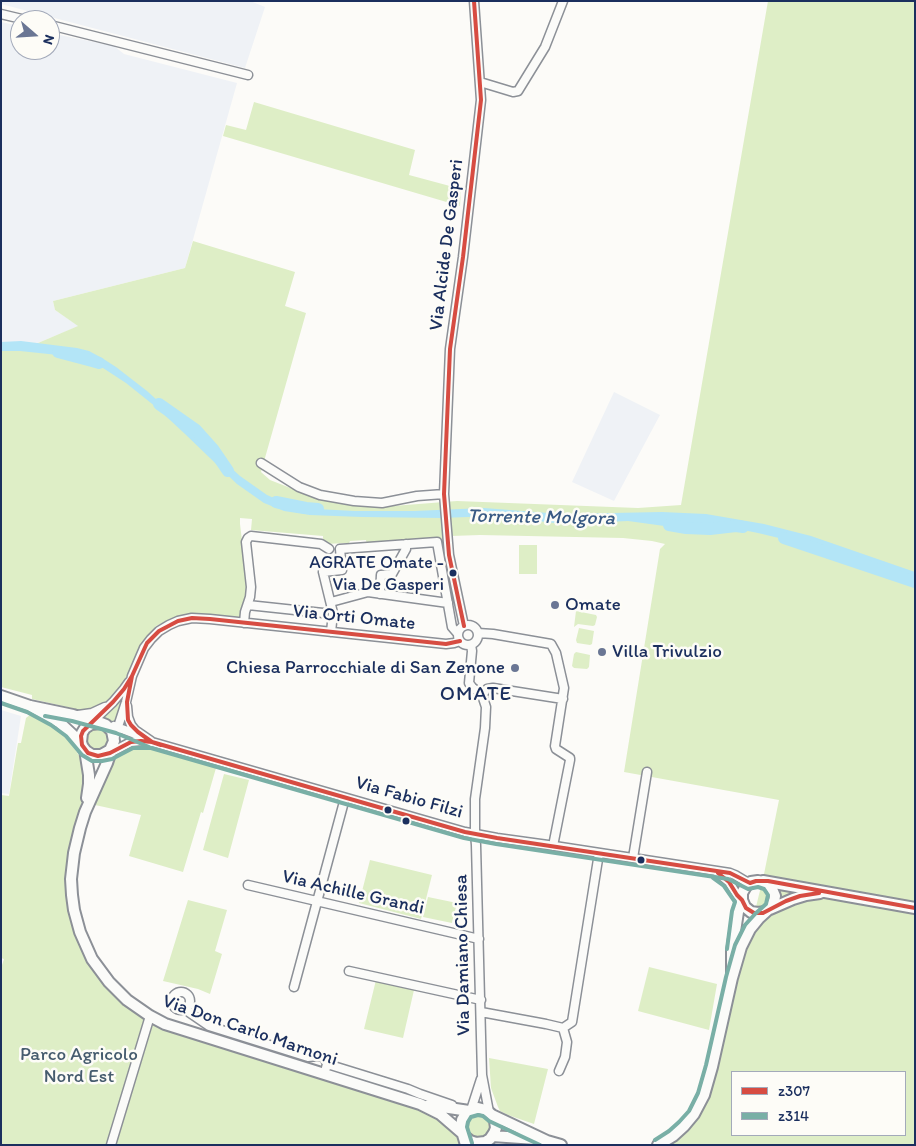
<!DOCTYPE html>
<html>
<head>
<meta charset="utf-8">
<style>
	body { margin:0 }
	#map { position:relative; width:916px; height:1146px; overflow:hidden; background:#fcfbf8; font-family:Itim,sans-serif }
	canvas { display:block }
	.frame { position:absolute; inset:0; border:2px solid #1b2f5e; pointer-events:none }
	.legend { position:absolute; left:731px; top:1071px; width:175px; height:65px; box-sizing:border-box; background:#fdfcf7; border:1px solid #a3aaba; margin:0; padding:6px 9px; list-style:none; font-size:15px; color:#1b2f5e }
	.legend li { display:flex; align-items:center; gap:10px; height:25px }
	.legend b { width:25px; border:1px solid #a3aaba }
	.north { position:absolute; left:10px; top:10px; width:50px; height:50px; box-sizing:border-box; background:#fdfcf7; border:1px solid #a3aaba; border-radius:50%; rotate:109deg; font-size:14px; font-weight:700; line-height:20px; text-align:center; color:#1b2f5e }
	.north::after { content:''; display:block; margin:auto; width:18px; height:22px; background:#6a7694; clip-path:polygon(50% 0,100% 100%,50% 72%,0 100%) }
</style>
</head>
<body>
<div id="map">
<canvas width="916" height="1146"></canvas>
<div class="frame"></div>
<ul class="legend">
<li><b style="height:6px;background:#d74c42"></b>z307</li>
<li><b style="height:6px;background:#79afa6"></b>z314</li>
</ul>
<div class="north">N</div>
</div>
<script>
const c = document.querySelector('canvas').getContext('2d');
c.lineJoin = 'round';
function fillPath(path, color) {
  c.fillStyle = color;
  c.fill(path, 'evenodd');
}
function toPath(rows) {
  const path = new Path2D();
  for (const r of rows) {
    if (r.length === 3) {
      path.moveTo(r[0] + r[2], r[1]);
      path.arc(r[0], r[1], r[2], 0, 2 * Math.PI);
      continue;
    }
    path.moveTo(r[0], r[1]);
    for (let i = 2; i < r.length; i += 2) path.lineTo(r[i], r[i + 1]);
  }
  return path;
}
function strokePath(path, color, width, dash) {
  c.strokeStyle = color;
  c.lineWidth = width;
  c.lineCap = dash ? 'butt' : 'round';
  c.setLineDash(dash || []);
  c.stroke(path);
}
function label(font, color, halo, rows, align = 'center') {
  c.font = font + ' Itim,sans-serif';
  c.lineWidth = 5;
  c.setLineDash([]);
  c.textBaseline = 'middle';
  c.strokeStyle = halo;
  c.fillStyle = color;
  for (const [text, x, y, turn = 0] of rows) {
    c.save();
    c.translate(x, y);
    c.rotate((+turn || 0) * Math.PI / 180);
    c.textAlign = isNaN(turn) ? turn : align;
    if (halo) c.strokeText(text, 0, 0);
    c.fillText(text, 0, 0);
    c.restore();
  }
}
fillPath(toPath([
	[1,1,250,1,265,7,245,68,1,4],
	[1,22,20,26,20,50,50,50,50,33,114,46,124,54,237,83,185,268,53,301,55,310,79,326,38,343,1,342],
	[614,392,660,415,614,501,572,482],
	[1,710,21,716,9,794,1,793]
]), '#eff2f6');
fillPath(toPath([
	[768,1,915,1,915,1145,667,1145,688,1128,703,1109,712,1088,764,874,779,800,624,772,660,549,665,544,652,541,623,538,480,535,451,536,451,541,367,547,366,540,350,541,349,543,323,544,323,536,251,530,252,519,240,518,240,524,248,591,240,618,196,614,186,615,176,617,156,626,137,652,123,685,112,698,106,703,94,708,82,711,67,707,32,699,32,695,1,687,1,342,38,343,78,326,55,310,53,301,185,268,193,241,295,272,285,306,306,313,261,472,270,480,298,491,333,502,380,507,457,501,638,508,681,505],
	[732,1072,905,1072,905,1135,732,1135],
	[254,102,415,150,409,175,461,189,460,206,223,136,226,125,246,130],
	[519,545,537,545,537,574,519,574],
	[576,611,596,615,597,617,595,625,593,626,578,624,574,627],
	[579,628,594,631,592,644,590,645,577,643,576,640],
	[576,652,590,655,589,667,587,669,574,668,572,666,574,654],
	[117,702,122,703,116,724,101,718,101,717],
	[31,714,53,722,71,740,84,766,85,780,80,813,73,833,68,860,66,898,71,922,79,940,116,996,152,1024,430,1112,440,1120,452,1132,471,1145,1,1145,1,968,4,959,1,958,1,795,9,796,18,743,21,743,26,718],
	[96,726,107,730,110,744,102,752,88,749,84,738,87,731],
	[134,745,160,751,216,768,203,813,201,812,183,872,129,856,141,815,95,805,108,774,116,757],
	[224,774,249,780,228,858,203,850],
	[370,860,432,875,421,919,359,903],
	[428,897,457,903,452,923,423,917],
	[188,900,227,910,215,951,222,954,210,994,198,989,163,981],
	[649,967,717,984,709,1030,638,1011],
	[376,980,414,990,403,1038,364,1029],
	[489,1058,548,1069,534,1124,508,1115,500,1111,498,1107,491,1088],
	[476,1112,486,1114,492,1123,490,1134,481,1140,467,1135,464,1125,467,1118]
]), '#deeec6');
fillPath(toPath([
	[21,341,77,348,89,351,102,358,116,367,147,391,240,476,267,495,292,506,316,509,355,511,414,511,484,508,561,514,662,512,706,514,764,524,811,536,915,572,915,581,808,545,758,533,728,527,716,526,679,528,628,521,563,524,495,516,441,518,362,517,310,515,284,511,264,503,237,484,184,433,156,407,126,383,103,368,88,360,77,357,20,351,1,351,1,342]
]), '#b3e5f7');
strokePath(toPath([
	[58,352,92,361,99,363],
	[159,404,196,430,213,449,228,471],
	[276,502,306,508,318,509],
	[669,525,686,528,710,529,736,526,743,527],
	[784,538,915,582]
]), '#b3e5f7', 12);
const minor = toPath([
	[1,14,26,20],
	[50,25,248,75],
	[480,82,513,92,518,91,545,47,563,1],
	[261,463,299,487,320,495,354,501,382,503,417,496,444,494],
	[380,594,381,575,392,574,406,549,406,544],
	[331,602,368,592,448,603],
	[248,605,323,613],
	[244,623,245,612,250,597,251,587,246,542,248,538,251,536,321,544,329,549],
	[468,635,10],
	[464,626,449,555,444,494,450,349,463,257,481,100,474,1],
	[331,632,333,613,323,572,342,570,340,549,437,542,452,627,458,634],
	[478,633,493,634,551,644,556,653,564,688,555,746,556,749,570,758,570,760,553,846],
	[471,645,472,651,469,683,472,687,482,695],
	[482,695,486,707,485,728,475,799,475,834,476,845,482,1075,489,1112],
	[482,695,487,689,493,688,563,699],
	[127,706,128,717,131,725,135,730,151,741],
	[78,715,92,713,105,707],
	[91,723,113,702,124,689,129,682],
	[114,726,138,735],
	[114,739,126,702,132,676,144,648,151,639,159,631,169,625,178,621,192,618,210,619,446,644,454,643,460,641],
	[108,754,131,742,141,741,152,742,465,832,497,838,548,845,730,873,735,875,745,881,750,883],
	[633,858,647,772],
	[718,873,729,882,737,895,742,900],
	[248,885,479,939],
	[349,971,481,1000],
	[294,987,345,798],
	[181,1001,9],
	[186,1008,190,1013,209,1026,308,1057,319,1056,323,1057,325,1059,327,1064],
	[481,1012,546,1024,563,1028,572,1022,599,853],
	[326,1068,327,1064,408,1089,420,1094,452,1105],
	[559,1071,565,1057,567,1042,563,1028],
	[471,1110,481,1079],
	[111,1145,150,1016]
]);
const tertiary = toPath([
	[1,696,30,706,73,715,99,723],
	[30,706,60,723,76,738,86,751,92,755,101,755,110,750,114,741,112,731,106,725,101,723,91,724,85,728,82,733,81,742,83,748],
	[113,745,107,763,85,812,80,828,74,853,71,879,72,895,74,910,80,932,92,959,109,982,127,1000,150,1016,165,1024,420,1104,440,1114,462,1133],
	[85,750,89,775,89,784,87,798],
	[763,881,915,908],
	[742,900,745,907,751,912,758,913,765,912],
	[770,909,793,899,806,895,820,893],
	[429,1105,469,1111],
	[464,1136,470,1141,476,1143,485,1142,490,1139,494,1133,496,1128,495,1121,492,1115],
	[492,1136,536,1139],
	[466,1145,461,1128,462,1120,467,1112,478,1108,486,1110,492,1115,547,1141,561,1145],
	[658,1145,673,1136,684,1126,694,1114,704,1095,712,1067,732,978,741,947,750,929,759,918,771,907,774,901,775,896,772,889,769,885,763,882,758,881,751,882,746,886,742,893,742,900,738,912,732,951,732,978]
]);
strokePath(minor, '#8c9097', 11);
strokePath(tertiary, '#8c9097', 14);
strokePath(minor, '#fbfbf9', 8);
strokePath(tertiary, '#fbfbf9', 10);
strokePath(toPath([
	[464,626,449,555,444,494,450,349,463,257,481,100,474,1],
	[460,641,446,644,210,619,192,618,178,621,159,631,147,643,132,676,124,689,113,702,83,731,81,736,82,745,88,753,98,756,110,753,131,742,141,741,152,742,465,832,497,838,730,873,750,883,756,881,768,881,915,908],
	[132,676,127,702,128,720,131,725,138,732,152,742,161,745],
	[718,873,729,882,737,895,742,900,746,908,754,913,763,913,786,901,800,896,819,893]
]), '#d74c42', 4);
strokePath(toPath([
	[1,703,27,712,51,725,66,736,82,755,92,761,102,761,112,759,133,748,151,748,464,838,496,844,728,879,748,889,758,887,764,889,768,895,766,904,755,914,745,925,735,945,726,977,706,1065,698,1093,689,1111,679,1122,669,1131,655,1140],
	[45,716,72,721,116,733,149,747],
	[713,878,724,886,735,902,732,911,727,949],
	[472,1143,467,1127,468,1122,471,1117,478,1115,483,1116,489,1121,540,1145]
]), '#79afa6', 4);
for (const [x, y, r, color] of [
	[453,573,4.5,"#1b2f5e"],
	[555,605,5,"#6a7694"],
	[602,652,5,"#6a7694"],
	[515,668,5,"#6a7694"],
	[388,810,4.5,"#1b2f5e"],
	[406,821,4.5,"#1b2f5e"],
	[641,860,4.5,"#1b2f5e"]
]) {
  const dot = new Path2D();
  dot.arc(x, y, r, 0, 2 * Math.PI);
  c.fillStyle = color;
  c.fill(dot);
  strokePath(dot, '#fdfcf7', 2);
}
label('18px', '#1b2f5e', '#fdfcf7', [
	["AGRATE Omate -",444,563],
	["Via De Gasperi",444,585]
], 'right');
label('19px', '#1b2f5e', '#fdfcf7', [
	["Via Alcide De Gasperi",447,245,-83],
	["Via Orti Omate",354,618,6],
	["Via Fabio Filzi",409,798,16],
	["Via Achille Grandi",353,893,13],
	["Via Damiano Chiesa",463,955,-91],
	["Via Don Carlo Marnoni",250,1031,19]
]);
label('19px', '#1b2f5e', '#fdfcf7', [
	["Omate",565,605],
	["Villa Trivulzio",612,652],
	["Chiesa Parrocchiale di San Zenone",505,668,"right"]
], 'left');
label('19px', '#465c6e', '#fdfcf7', [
	["Parco Agricolo",79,1055],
	["Nord Est",79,1077]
]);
label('italic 20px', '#395a84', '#fdfcf7', [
	["Torrente Molgora",541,518,1]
]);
c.letterSpacing = '1px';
label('21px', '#1b2f5e', '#fdfcf7', [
	["OMATE",476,695]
]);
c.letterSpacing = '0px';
</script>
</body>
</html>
